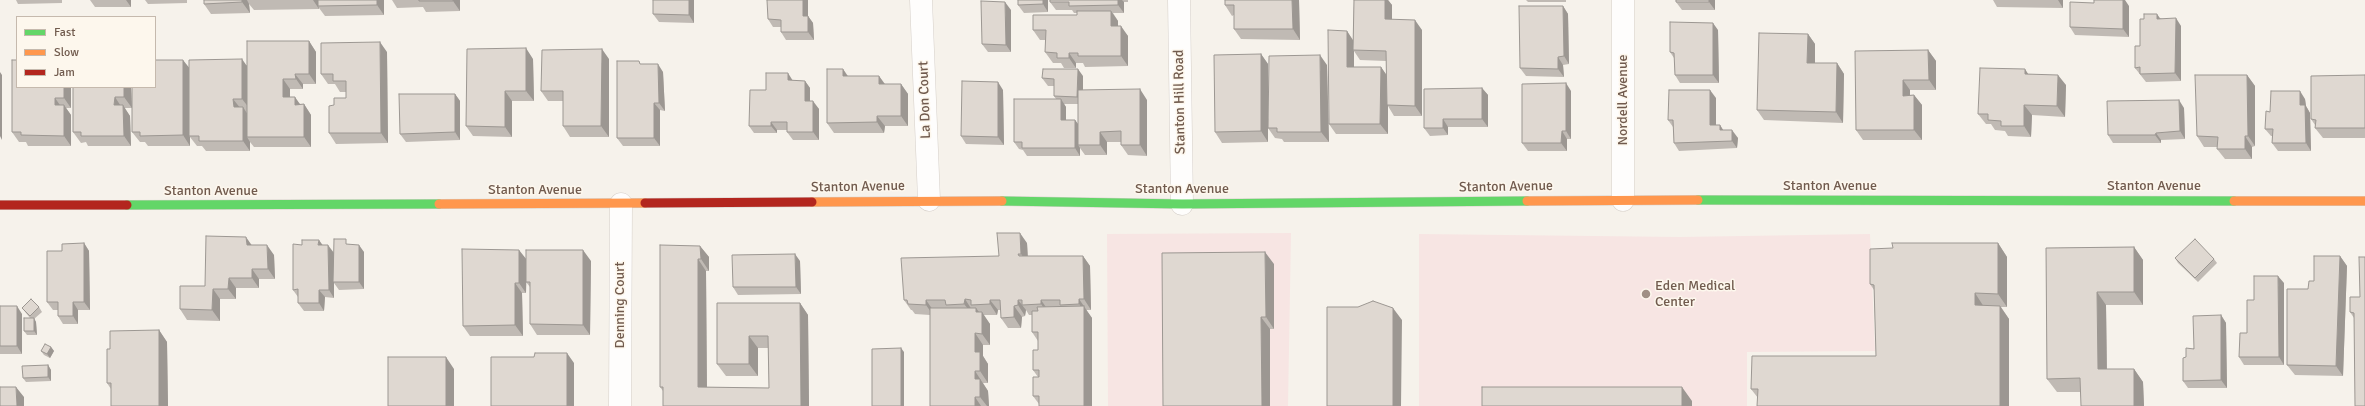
<!DOCTYPE html>
<html>
<head>
<meta charset="utf-8">
<style>
	body { margin:0 }
	#map { position:relative; width:2365px; height:406px; overflow:hidden; background:#f6f2eb; font-family:Signika,sans-serif }
	canvas { display:block }
	.legend { position:absolute; left:16px; top:16px; width:140px; height:72px; box-sizing:border-box; background:#fdf7ed; border:1px solid #c5b9ad; margin:0; padding:5px 7px; list-style:none; font-size:12px; color:#715b4e }
	.legend li { display:flex; align-items:center; gap:8px; height:20px }
	.legend b { width:20px; border:1px solid #c5b9ad }
</style>
</head>
<body>
<div id="map">
<canvas width="2365" height="406"></canvas>
<ul class="legend">
<li><b style="height:5px;background:#63d668"></b>Fast</li>
<li><b style="height:5px;background:#ff974d"></b>Slow</li>
<li><b style="height:5px;background:#b3261e"></b>Jam</li>
</ul>
</div>
<script>
const c = document.querySelector('canvas').getContext('2d');
c.lineJoin = 'round';
function fillPath(path, color) {
  c.fillStyle = color;
  c.fill(path, 'evenodd');
}
function toPath(rows) {
  const path = new Path2D();
  for (const r of rows) {
    path.moveTo(r[0], r[1]);
    for (let i = 2; i < r.length; i += 2) path.lineTo(r[i], r[i + 1]);
  }
  return path;
}
function strokePath(path, color, width, dash) {
  c.strokeStyle = color;
  c.lineWidth = width;
  c.lineCap = dash ? 'butt' : 'round';
  c.setLineDash(dash || []);
  c.stroke(path);
}
function label(font, color, halo, rows, align = 'center') {
  c.font = font + ' Signika,sans-serif';
  c.lineWidth = 3;
  c.setLineDash([]);
  c.textBaseline = 'middle';
  c.strokeStyle = halo;
  c.fillStyle = color;
  for (const [text, x, y, turn = 0] of rows) {
    c.save();
    c.translate(x, y);
    c.rotate((+turn || 0) * Math.PI / 180);
    c.textAlign = isNaN(turn) ? turn : align;
    if (halo) c.strokeText(text, 0, 0);
    c.fillText(text, 0, 0);
    c.restore();
  }
}
fillPath(toPath([
	[1291,233,1288,406,1108,406,1107,234],
	[1419,234,1680,237,1870,234,1875,351,1747,352,1747,406,1419,406]
]), '#f7e5e3');
const street = toPath([
	[921,0,929,200],
	[1179,0,1182,204],
	[1623,0,1623,200],
	[620,406,621,204]
]);
const fast = toPath([
	[1698,200,2234,201],
	[1002,201,1182,204,1527,201],
	[127,205,439,204]
]);
const slow = toPath([
	[1527,201,1698,200],
	[2234,201,2365,201],
	[812,202,1002,201],
	[439,204,645,203]
]);
const jam = toPath([
	[645,203,812,202],
	[0,205,127,205]
]);
strokePath(street, '#d5cfc9', 23);
strokePath(fast, '#d5cfc9', 10);
strokePath(slow, '#d5cfc9', 10);
strokePath(jam, '#d5cfc9', 10);
strokePath(street, '#fefdfc', 22);
strokePath(fast, '#63d668', 9);
strokePath(slow, '#ff974d', 9);
strokePath(jam, '#b3261e', 9);
fillPath(toPath([
	[16,0,62,0,62,3,18,4],
	[90,0,131,0,131,7,95,7],
	[145,0,187,0,187,3,148,4],
	[204,0,384,0,384,15,325,16,319,8,319,9,254,10,249,4,250,13,211,14,204,4],
	[392,0,460,0,460,11,426,12,423,7,397,8],
	[653,0,694,0,694,23,659,22,653,14],
	[1048,0,1048,12,1024,13,1018,5],
	[1050,0,1128,0,1128,2,1124,2,1124,13,1113,13,1118,21,1118,26,1128,36,1128,66,1085,67,1083,63,1076,63,1076,68,1064,68,1061,63,1053,63,1045,52,1046,40,1040,40,1033,30,1077,15,1077,13,1074,13,1072,10,1056,10,1050,2],
	[1299,0,1300,40,1241,39,1234,29,1234,15,1232,16,1225,5],
	[1354,0,1388,0,1392,5,1392,20,1422,30,1422,116,1394,116,1388,106,1388,134,1336,134,1329,124,1347,31,1353,40],
	[1354,51,1360,60,1386,61,1387,76,1381,67,1354,67],
	[1526,0,1566,0,1566,2,1528,2],
	[1715,0,1715,10,1682,10,1676,2],
	[1981,0,2063,0,2063,8,1997,7,1993,0],
	[1563,6,1568,14,1569,64,1563,65,1564,77,1526,76,1520,68],
	[2129,6,2129,37,2075,35,2070,27],
	[1011,10,1011,52,988,52,982,44],
	[808,16,813,23,814,40,786,40,781,32,781,27,773,27,768,19],
	[2160,18,2181,26,2181,81,2146,82,2135,68,2140,46],
	[1718,30,1719,83,1680,83,1675,75,1674,58,1670,52],
	[1808,34,1815,44,1815,63,1837,63,1844,74,1843,123,1764,120,1757,110],
	[309,41,316,52,316,84,303,84,303,89,290,89,290,97,300,104,304,104,311,115,311,147,254,147,250,142,250,151,206,151,202,146,197,146,190,137,190,146,148,146,145,142,140,142,132,132,189,67,247,65],
	[1928,50,1936,61,1936,90,1910,90,1910,95,1914,95,1922,105,1922,140,1863,140,1856,130],
	[387,52,388,143,336,144,329,133,334,105,346,98,346,92,340,92,335,84,328,84,321,74],
	[1261,54,1268,64,1268,119,1327,65,1329,142,1284,142,1282,139,1275,138,1268,128,1268,142,1222,143,1215,132],
	[533,59,534,101,512,101,512,137,473,136,466,126],
	[609,59,609,137,570,137,563,126,563,101,548,101,541,91],
	[642,64,663,72,665,111,660,110,660,146,623,146,617,138],
	[843,69,848,76,879,76,885,84,901,84,908,94,908,126,885,126,884,133,834,133,827,123],
	[2029,74,2066,85,2065,117,2032,115,2031,137,2008,136,2005,131,1995,130,1991,124,1986,124,1978,114],
	[2247,75,2255,86,2255,146,2252,147,2252,159,2225,159,2217,149,2218,147,2204,147,2197,136],
	[2365,75,2365,138,2323,138,2315,128,2315,125,2311,119],
	[1083,76,1083,90,1147,100,1147,156,1128,155,1121,145,1121,142,1107,142,1107,155,1085,155,1080,148,1080,156,1027,156,1023,150,1019,149,1014,142,1056,99,1054,96,1054,86,1048,86,1042,78],
	[1064,104,1078,104,1078,124,1075,120,1066,120,1066,107],
	[793,80,805,81,810,88,810,101,819,109,819,140,793,140,787,132,787,130,777,130,777,133,754,133,749,126,766,90],
	[17,87,71,87,71,108,66,108,71,115,71,146,28,146,26,142,19,142,12,132],
	[73,87,131,87,132,108,124,108,130,116,131,146,88,146,86,142,81,143,73,132],
	[1482,88,1488,95,1488,127,1448,127,1448,135,1430,136,1424,128],
	[1003,90,1004,145,966,144,961,136],
	[1571,91,1571,139,1567,139,1567,151,1528,151,1522,143],
	[455,94,460,101,460,140,406,142,400,134],
	[1716,98,1716,125,1720,125,1723,130,1738,138,1737,148,1679,151,1674,143,1673,127,1668,120],
	[2305,99,2306,106,2310,113,2311,151,2278,151,2272,143,2272,136,2271,136,2265,129,2270,112],
	[2184,108,2185,139,2161,140,2161,143,2113,143,2108,135],
	[84,243,89,251,90,310,78,310,78,324,63,324,58,316,58,310,53,310,47,302,62,251],
	[1027,243,1028,256,1083,256,1090,266,1091,310,1086,310,1092,318,1039,404,1033,396,1038,377,1033,370,1038,350,1038,341,1032,332,1032,315,1029,315,1026,310,1025,316,1022,317,1021,328,1008,328,1001,318,1001,310,998,310,997,315,983,315,990,324,990,345,983,345,983,356,988,364,988,383,983,383,988,391,989,406,930,406,930,315,915,314,912,310,911,310,904,300],
	[1998,243,2007,257,2007,307,2001,307,2009,319,1758,398,1751,389,1876,356,1874,290,1870,284,1893,248],
	[349,244,364,252,364,289,339,290,334,283,334,298,325,297,324,311,304,311,298,303,298,297,293,290,302,245,322,245,334,253],
	[252,245,274,255,275,279,259,279,259,288,236,288,236,299,220,299,220,321,187,320,180,309,205,286],
	[700,246,709,257,709,271,706,271,707,387,769,388,768,348,758,348,758,376,726,376,717,364,717,303,800,303,808,315,809,406,663,406,663,391,660,387],
	[2134,247,2143,260,2143,305,2106,305,2107,369,2134,369,2143,382,2144,406,2081,406,2081,392,2057,392,2047,379,2046,248],
	[2340,256,2347,266,2343,376,2295,375,2287,365,2308,289,2314,281],
	[2175,258,2214,259,2217,263,2198,282,2178,263],
	[526,259,591,261,590,335,537,335,530,324,530,287,526,282,526,293,522,293,523,336,470,336,463,326],
	[800,261,801,294,738,295,733,287],
	[1274,264,1274,329,1270,329,1270,406,1163,406],
	[2284,283,2284,365,2244,365,2239,357,2247,333,2254,300],
	[2360,297,2365,406,2354,318,2350,312],
	[0,306,22,314,22,354,0,354],
	[39,307,42,312,34,319,36,322,37,335,27,335,24,331,30,318,22,308],
	[2221,315,2226,323,2227,388,2188,388,2183,381,2186,357],
	[159,330,167,342,168,406,111,406,111,389,107,383,110,349],
	[51,347,54,351,50,358,44,355,41,351],
	[48,365,51,370,51,381,26,382,23,378]
]), '#c0bab4');
fillPath(toPath([
	[126,0,131,0,131,7],
	[242,0,247,0,249,4,250,13,242,2],
	[313,0,319,0,318,6,319,8,319,9],
	[377,0,384,0,384,15,377,5],
	[453,0,460,0,460,11,453,1],
	[689,0,694,0,694,23,689,15],
	[803,0,808,0,808,16,813,23,814,40,808,32,803,16],
	[1043,0,1048,0,1048,12,1043,4],
	[1118,0,1122,0,1124,2,1124,13,1118,5],
	[1292,0,1299,0,1300,40,1293,29],
	[1385,0,1388,0,1392,5,1392,30,1385,19],
	[1709,0,1715,0,1715,10,1709,2],
	[2058,0,2063,0,2063,8],
	[2123,0,2125,0,2129,6,2129,37,2123,29],
	[1005,2,1011,10,1011,52,1006,45],
	[1563,6,1568,14,1569,64,1564,56],
	[1111,11,1118,21,1118,37,1111,26],
	[2157,14,2162,21,2157,19],
	[2176,18,2181,26,2181,81,2175,73],
	[1415,20,1422,30,1422,116,1415,106],
	[1713,23,1718,30,1719,83,1713,75],
	[1121,26,1128,36,1128,66,1121,56],
	[1347,31,1354,42,1353,50,1354,51,1354,78,1347,67],
	[1808,34,1815,44,1815,73,1807,63],
	[309,41,316,52,316,84,309,74],
	[380,42,387,52,388,143,381,133],
	[526,48,533,59,534,101,526,91],
	[602,49,609,59,609,137,601,126],
	[1928,50,1936,61,1936,90,1929,80],
	[1069,53,1076,63,1076,68,1069,58],
	[1261,54,1268,64,1268,142,1261,131],
	[1320,55,1327,65,1329,142,1321,132],
	[1558,57,1563,65,1564,77,1558,69],
	[242,59,249,69,250,109,242,99],
	[183,60,191,70,189,136,190,137,190,146,183,135],
	[1837,63,1844,74,1843,123,1836,112],
	[658,64,663,72,665,111,659,103],
	[1381,67,1388,77,1388,134,1380,124],
	[843,69,850,80,843,76],
	[1078,69,1083,76,1083,104,1077,97],
	[2025,69,2032,80,2025,74],
	[0,72,2,75,2,140,0,136],
	[788,73,793,81,788,80],
	[295,74,303,84,303,89,296,79],
	[2058,75,2066,85,2065,117,2057,106],
	[2247,75,2255,86,2255,146,2248,136],
	[879,76,886,86,879,84],
	[283,79,290,89,290,107,283,97],
	[1903,80,1910,90,1910,106,1903,96],
	[805,81,810,88,810,109,805,101],
	[998,82,1003,90,1004,145,998,137],
	[1566,83,1571,91,1571,139,1566,131],
	[901,84,908,94,908,126,901,116],
	[64,87,71,87,71,108,64,98],
	[124,87,131,87,132,108,124,97],
	[1482,88,1488,95,1488,127,1482,119],
	[1140,89,1147,100,1147,156,1140,145],
	[1710,90,1716,98,1716,132,1710,125],
	[505,91,512,101,512,137,505,127],
	[2300,91,2305,99,2306,106,2310,113,2311,151,2306,143,2300,105],
	[455,94,460,101,460,140,455,132],
	[1914,95,1922,105,1922,140,1914,130],
	[115,97,122,108,114,105],
	[295,97,302,107,295,105],
	[55,98,62,108,55,105],
	[233,99,241,109,234,107],
	[1061,99,1066,107,1066,127,1061,120],
	[2179,100,2184,108,2185,139,2180,131],
	[813,101,819,109,819,140,813,132],
	[654,103,660,110,660,146,654,138],
	[304,104,311,115,311,147,304,137],
	[64,105,71,115,71,146,64,136],
	[123,105,130,116,131,146,124,136],
	[2024,105,2032,115,2031,137,2024,126],
	[243,107,250,118,247,137,250,142,250,151,243,141],
	[877,116,885,126,884,133,877,122],
	[1443,119,1448,127,1448,135,1443,128],
	[1075,120,1081,128,1078,145,1080,148,1080,156,1075,148],
	[771,122,777,130,777,133,771,126],
	[1720,125,1725,133,1720,130],
	[1732,130,1738,138,1737,148,1732,141],
	[1562,131,1567,139,1567,151,1561,143],
	[1100,132,1107,142,1107,155,1100,145],
	[2156,133,2161,140,2161,143,2155,135],
	[2245,136,2252,147,2252,159,2245,149],
	[1020,233,1027,243,1028,264,1021,254],
	[246,237,253,247,247,245],
	[319,240,324,247,318,245],
	[84,243,89,251,90,310,84,302],
	[1998,243,2007,257,2007,307,1998,294],
	[267,245,274,255,275,279,268,269],
	[328,245,334,253,334,298,329,290],
	[359,245,364,252,364,289,359,282],
	[700,246,709,257,709,271,701,259],
	[2134,247,2143,260,2143,305,2134,292],
	[519,250,527,260,526,293,519,283],
	[583,250,591,261,590,335,583,325],
	[1265,252,1274,264,1274,329,1266,317],
	[795,254,800,261,801,294,796,287],
	[1083,256,1090,266,1091,310,1084,299],
	[2340,256,2347,266,2343,376,2336,366],
	[698,259,706,271,707,399,698,387],
	[252,269,259,279,259,288,252,278],
	[2278,276,2284,283,2284,365,2279,357],
	[229,278,236,288,236,299,228,289],
	[515,283,522,293,523,336,515,325],
	[213,289,220,299,220,321,212,310],
	[319,290,325,297,324,311,319,303],
	[2097,292,2106,305,2107,382,2098,369],
	[1975,293,1984,307,1975,305],
	[965,299,972,310,972,314,964,304],
	[1079,299,1092,318,1092,406,1084,406,1084,311,1079,304],
	[926,300,933,310,933,315,926,305],
	[990,300,998,310,997,315,990,304],
	[1018,300,1026,310,1025,316,1018,305],
	[1041,300,1048,310,1048,314,1041,304],
	[73,302,78,310,78,324,73,316],
	[800,303,808,315,809,406,801,406],
	[17,306,22,314,22,354,17,346],
	[1014,306,1022,317,1021,328,1014,317],
	[2000,306,2009,319,2009,406,2000,406],
	[976,308,982,316,982,312,990,324,990,345,982,334,976,312],
	[1393,308,1402,320,1401,406,1393,406],
	[2221,315,2226,323,2227,388,2221,380],
	[1261,317,1270,329,1270,406,1262,406],
	[34,318,36,322,37,335,34,331],
	[159,330,167,342,168,406,159,406],
	[975,333,983,345,983,356,988,364,988,383,980,371,975,352],
	[749,336,758,348,758,376,749,364],
	[51,347,54,351,50,358,47,354],
	[901,348,904,352,904,406,901,406],
	[567,353,574,363,574,406,567,406],
	[446,357,454,369,454,406,446,406],
	[48,365,51,370,51,381,48,377],
	[2134,369,2143,382,2144,406,2134,406],
	[975,371,988,391,989,406,987,406,980,397,975,379],
	[16,387,24,397,24,406,17,406],
	[1682,387,1692,401,1692,406,1682,406],
	[975,397,981,406,975,406]
]), '#9c9792');
const building = toPath([
	[204,0,242,0,242,2,204,4,204,0],
	[318,0,377,0,377,5,318,6,318,0],
	[419,0,453,0,453,1,419,1,419,0],
	[653,0,689,0,689,15,653,14,653,0],
	[767,0,803,0,803,16,808,16,808,32,781,32,781,20,768,19,767,0],
	[1018,0,1043,0,1043,4,1018,5,1018,0],
	[1050,0,1118,0,1118,5,1069,6,1069,2,1050,2,1050,0],
	[1225,0,1292,0,1293,29,1234,29,1234,5,1225,5,1225,0],
	[1354,0,1385,0,1385,19,1415,20,1415,106,1387,105,1386,51,1353,50,1354,0],
	[1676,0,1709,0,1709,2,1676,2,1676,0],
	[2094,0,2123,0,2123,29,2070,27,2070,2,2094,3,2094,0],
	[981,1,1005,2,1006,45,982,44,981,1],
	[1519,6,1563,6,1564,56,1558,57,1558,69,1520,68,1519,6],
	[1077,11,1111,11,1111,26,1121,26,1121,56,1078,56,1078,53,1069,53,1069,58,1057,58,1057,53,1045,52,1046,30,1033,30,1033,15,1077,15,1077,11],
	[2144,14,2157,14,2157,19,2176,18,2175,73,2140,74,2140,67,2135,68,2135,46,2140,46,2140,19,2144,19,2144,14],
	[1670,22,1713,23,1713,75,1675,75,1674,53,1670,52,1670,22],
	[1328,30,1347,31,1347,67,1381,67,1380,124,1329,124,1328,30],
	[1759,33,1808,34,1807,63,1837,63,1836,112,1757,110,1759,33],
	[247,41,309,41,309,74,295,74,296,79,283,79,283,97,295,97,295,105,304,104,304,137,247,137,247,41],
	[380,42,381,133,329,133,329,106,334,105,334,98,346,98,346,81,333,81,333,74,321,74,321,43,380,42],
	[526,48,526,91,505,91,505,127,466,126,467,49,526,48],
	[602,49,601,126,563,126,563,91,541,91,542,50,602,49],
	[1928,50,1929,80,1903,80,1903,96,1914,95,1914,130,1856,130,1855,51,1928,50],
	[1261,54,1261,131,1215,132,1214,55,1261,54],
	[1320,55,1321,132,1277,132,1277,128,1268,128,1269,56,1320,55],
	[242,59,242,99,233,99,234,107,243,107,243,141,199,141,199,136,189,136,189,60,242,59],
	[12,60,17,60,17,87,64,87,64,98,55,98,55,105,64,105,64,136,21,135,21,132,12,132,12,60],
	[155,60,183,60,183,135,140,136,140,132,132,132,132,87,155,87,155,60],
	[617,61,639,61,640,64,658,64,659,103,654,103,654,138,617,138,617,61],
	[1980,68,2025,69,2025,74,2058,75,2057,106,2024,105,2024,126,2001,126,2001,121,1988,120,1988,114,1978,114,1980,68],
	[827,69,843,69,843,76,879,76,879,84,901,84,901,116,877,116,877,122,827,123,827,69],
	[1043,69,1078,69,1077,97,1054,96,1054,79,1042,78,1043,69],
	[766,73,788,73,788,80,805,81,805,101,813,101,813,132,787,132,787,122,771,122,771,126,749,126,750,90,766,90,766,73],
	[2195,75,2247,75,2248,136,2245,136,2245,149,2217,149,2218,137,2197,136,2195,75],
	[2365,75,2365,128,2315,128,2316,120,2311,119,2311,76,2365,75],
	[962,81,998,82,998,137,961,136,962,81],
	[1566,83,1566,131,1562,131,1561,143,1522,143,1522,84,1566,83],
	[73,87,124,87,124,97,115,97,114,105,123,105,124,136,81,136,81,132,73,132,73,87],
	[1482,88,1482,119,1443,119,1443,128,1424,128,1424,89,1482,88],
	[1140,89,1140,145,1121,145,1121,131,1100,132,1100,145,1078,145,1078,90,1140,89],
	[1669,90,1710,90,1710,125,1720,125,1720,130,1732,130,1732,141,1674,143,1673,120,1668,120,1669,90],
	[2271,91,2300,91,2300,105,2305,105,2306,143,2272,143,2273,129,2265,129,2266,111,2270,112,2271,91],
	[399,94,455,94,455,132,400,134,399,94],
	[1014,99,1061,99,1061,120,1075,120,1075,148,1022,148,1022,142,1014,142,1014,99],
	[2179,100,2180,131,2156,133,2155,135,2108,135,2107,101,2179,100],
	[997,233,1020,233,1021,254,1018,254,1019,256,1083,256,1084,299,1079,299,1079,304,1060,305,1060,300,1041,300,1041,304,1022,305,1022,300,1018,300,1018,305,1014,306,1014,317,1001,318,1000,300,990,300,990,304,971,305,971,300,965,299,964,304,946,305,945,300,926,300,926,305,908,304,907,300,904,300,901,258,999,256,997,233],
	[206,236,246,237,247,245,267,245,268,269,252,269,252,278,229,278,228,289,213,289,212,310,180,309,180,286,205,286,206,236],
	[334,239,346,239,346,244,359,245,359,282,333,282,334,239],
	[2195,239,2214,259,2195,278,2175,258,2195,239],
	[302,240,319,240,318,245,328,245,329,290,319,290,319,303,298,303,298,289,293,290,293,244,302,245,302,240],
	[84,243,84,302,73,302,73,316,58,316,58,302,47,302,47,251,62,251,62,244,84,243],
	[1892,243,1998,243,1998,294,1975,293,1975,305,2000,306,2000,406,1757,406,1758,389,1751,389,1752,356,1876,356,1874,285,1870,284,1870,249,1893,248,1892,243],
	[660,245,700,246,701,259,698,259,698,387,769,388,768,336,749,336,749,364,717,364,717,303,800,303,801,406,663,406,663,387,660,387,660,245],
	[2134,247,2134,292,2097,292,2098,369,2134,369,2134,406,2081,406,2080,378,2047,379,2046,248,2134,247],
	[462,249,519,250,519,283,515,283,515,325,463,326,462,249],
	[526,250,583,250,583,325,530,324,530,282,526,282,526,250],
	[1265,252,1266,317,1261,317,1262,406,1163,406,1162,253,1265,252],
	[795,254,796,287,733,287,732,255,795,254],
	[2314,256,2340,256,2336,366,2287,365,2287,289,2308,289,2309,281,2314,281,2314,256],
	[2359,257,2365,257,2365,406,2355,406,2354,313,2350,312,2350,297,2360,297,2359,257],
	[2254,276,2278,276,2279,357,2239,357,2240,333,2247,333,2247,300,2254,300,2254,276],
	[31,299,39,307,30,316,22,308,31,299],
	[1373,301,1393,308,1393,406,1327,406,1327,307,1358,307,1373,301],
	[0,306,17,306,17,346,0,346,0,306],
	[1084,306,1084,406,1039,406,1039,396,1033,396,1033,377,1039,377,1039,370,1033,370,1033,350,1038,350,1038,332,1032,332,1032,311,1038,311,1037,307,1084,306],
	[930,308,976,308,976,312,982,312,982,334,975,333,975,352,980,352,980,371,975,371,975,379,980,379,980,397,975,397,975,406,930,406,930,308],
	[2221,315,2221,380,2183,381,2183,358,2186,357,2186,348,2194,349,2193,316,2221,315],
	[24,318,34,318,34,331,24,331,24,318],
	[159,330,159,406,111,406,111,383,107,383,107,349,110,349,110,331,159,330],
	[45,344,51,347,47,354,41,351,45,344],
	[901,348,901,406,872,406,872,349,901,348],
	[535,353,567,353,567,406,491,406,491,357,534,357,535,353],
	[388,357,446,357,446,406,388,406,388,357],
	[48,365,48,377,23,378,22,366,48,365],
	[0,387,16,387,17,406,0,406,0,387],
	[1482,387,1682,387,1682,406,1482,406,1482,387]
]);
fillPath(building, '#dfd8d1');
strokePath(building, '#9c9792', 1);
for (const [x, y, r, color] of [
	[1646,294,5,"#a09085"]
]) {
  const dot = new Path2D();
  dot.arc(x, y, r, 0, 2 * Math.PI);
  c.fillStyle = color;
  c.fill(dot);
  strokePath(dot, '#fdf7ed', 1.5);
}
label('14px', '#715b4e', '#fdf7ed', [
	["La Don Court",925,100,-92],
	["Nordell Avenue",1623,100,-90],
	["Stanton Hill Road",1180,102,-91],
	["Stanton Avenue",1830,186],
	["Stanton Avenue",2154,186],
	["Stanton Avenue",858,187,-1],
	["Stanton Avenue",1506,187,-1],
	["Stanton Avenue",1182,189],
	["Stanton Avenue",535,190],
	["Stanton Avenue",211,191],
	["Denning Court",620,305,-90]
]);
label('14px', '#715b4e', '#fdf7ed', [
	["Eden Medical",1655,286],
	["Center",1655,302]
], 'left');
</script>
</body>
</html>
